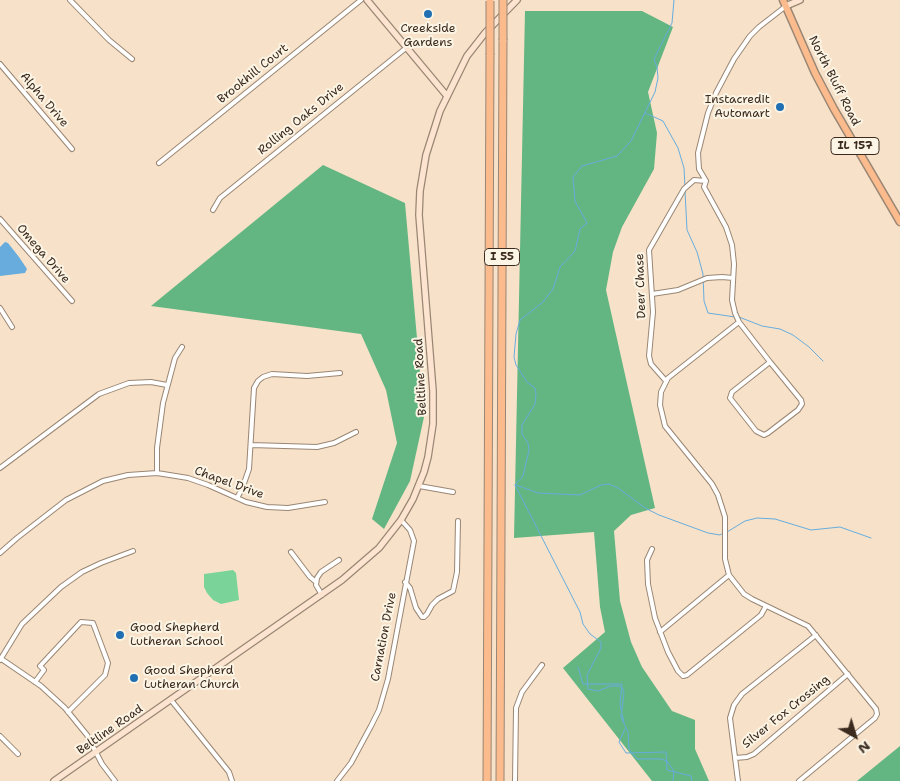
<!DOCTYPE html>
<html>
<head>
<meta charset="utf-8">
<style>
	body { margin:0 }
	#map { position:relative; width:900px; height:781px; overflow:hidden; background:#f7e2c9; font-family:"Shantell Sans",sans-serif }
	canvas { display:block }
	.north { position:absolute; left:830px; top:711px; width:50px; height:50px; -webkit-text-stroke:4px #fcf5e5; paint-order:stroke; rotate:141deg; font-size:14px; font-weight:700; line-height:20px; text-align:center; color:#3b2a1e }
	.north::after { content:''; display:block; margin:auto; width:18px; height:22px; background:#3b2a1e; clip-path:polygon(50% 0,100% 100%,50% 72%,0 100%) }
</style>
</head>
<body>
<div id="map">
<canvas width="900" height="781"></canvas>
<div class="north">N</div>
</div>
<script>
const c = document.querySelector('canvas').getContext('2d');
c.lineJoin = 'round';
function fillPath(path, color) {
  c.fillStyle = color;
  c.fill(path, 'evenodd');
}
function toPath(rows) {
  const path = new Path2D();
  for (const r of rows) {
    path.moveTo(r[0], r[1]);
    for (let i = 2; i < r.length; i += 2) path.lineTo(r[i], r[i + 1]);
  }
  return path;
}
function strokePath(path, color, width, dash) {
  c.strokeStyle = color;
  c.lineWidth = width;
  c.lineCap = dash ? 'butt' : 'round';
  c.setLineDash(dash || []);
  c.stroke(path);
}
function label(font, color, halo, rows, align = 'center') {
  c.font = font + ' "Shantell Sans",sans-serif';
  c.lineWidth = 4;
  c.setLineDash([]);
  c.textBaseline = 'middle';
  c.strokeStyle = halo;
  c.fillStyle = color;
  for (const [text, x, y, turn = 0] of rows) {
    c.save();
    c.translate(x, y);
    c.rotate((+turn || 0) * Math.PI / 180);
    c.textAlign = isNaN(turn) ? turn : align;
    if (halo) c.strokeText(text, 0, 0);
    c.fillText(text, 0, 0);
    c.restore();
  }
}
fillPath(toPath([
	[233,570,236,573,239,600,221,604,213,600,207,593,204,587,204,574]
]), '#7ad49a');
fillPath(toPath([
	[525,11,642,11,673,27,648,92,657,133,654,169,622,227,613,252,606,290,655,508,631,515,614,531,620,601,631,642,642,667,672,711,695,720,695,749,709,781,652,781,563,668,605,632,600,607,594,532,514,538],
	[323,165,405,203,424,417,410,481,384,529,372,519,397,443,386,390,361,334,151,306],
	[900,746,900,781,857,781]
]), '#63b682');
fillPath(toPath([
	[5,242,8,243,19,257,27,269,25,273,0,276,0,247]
]), '#67acdd');
strokePath(toPath([
	[645,113,663,121,678,148,684,168,685,187],
	[685,191,687,230,697,252,703,274,704,301,708,313,735,317],
	[739,317,762,326,780,329,793,335,809,347,823,361],
	[515,485,523,476,529,450,528,443,522,434,522,425,535,404,536,394,535,388,527,382,516,365,514,357,516,334,520,320,543,302,553,289,560,267,575,251,580,229,587,223,575,201,573,177,582,166,617,156,631,141,655,92,658,78,657,67,654,59,672,23,674,0],
	[515,485,580,612,583,624,590,634,601,642,601,648,587,675,588,689,598,691,611,686,619,686,623,689,624,693,621,717,628,732,629,749,631,752,637,759,661,759,667,761,674,771,673,781],
	[516,485,538,493,580,495,601,485,609,484,618,488,645,508,659,515,708,533,720,535,723,533],
	[727,532,745,521,757,518,775,519,811,530,840,527,871,538],
	[578,667,583,684,622,684,620,704,621,710],
	[622,714,624,722],
	[625,729,619,742,626,753,666,752,667,770,691,776,692,781]
]), '#67acdd', 1);
const street = toPath([
	[70,0,109,40,132,59],
	[0,64,72,149],
	[159,163,361,0],
	[706,181,699,169,698,153,708,113,716,93,734,59,750,36,759,27,786,6],
	[706,181,704,187,726,227,732,245,734,264,732,300,735,313,739,322,770,362],
	[213,210,220,198,406,48],
	[0,219,72,301],
	[652,294,678,290,707,278,722,277,733,278],
	[0,308,12,327],
	[739,322,668,378,661,392,660,405,665,426,712,484,718,495,725,517,725,559,729,575,744,594,752,599,808,626,876,709,877,714,875,718,799,781],
	[770,362,801,400,802,404,798,410,768,433,764,435,756,431,730,398,732,392,770,362],
	[666,381,651,364,649,356,653,312,649,250,684,189,694,180,706,181],
	[251,445,317,447,334,443,356,432],
	[0,468,99,394,129,383,151,382,167,385],
	[157,473,157,448,163,403,175,358,182,347],
	[419,486,453,492],
	[237,498,242,489,249,469,254,388,258,381,263,377,272,374,307,376,340,373],
	[652,549,647,560,648,584,655,618,668,652,678,671,683,676,687,675,761,615,766,606],
	[291,552,310,577,316,582],
	[0,553,17,538,66,500,103,481,128,475,157,473,188,478,208,485,246,502,267,507,288,508,325,502],
	[405,582,410,588,416,608,422,617,424,617,427,614,432,605,438,599,453,591,457,572,458,521],
	[322,595,316,585,317,578,321,572,339,560],
	[660,632,729,575],
	[0,658,41,686,65,708,87,735,102,764,115,781],
	[0,660,22,624,61,587,82,572,101,563,133,551],
	[35,682,44,670,40,666,81,622,93,623,108,663,105,675,68,712],
	[171,700,229,772,232,781],
	[0,736,18,754],
	[735,758,747,757,754,754,848,674],
	[337,781,351,763,371,726,379,710,388,679,414,541,410,530,401,520],
	[515,781,516,708,522,692,542,665],
	[738,781,730,718,734,705,742,694,816,635]
]);
const secondary = toPath([
	[367,0,447,96],
	[786,6,800,0],
	[54,781,342,580,379,548,401,520,413,499,424,472,428,457,433,424,433,391,419,215,420,191,426,155,440,111,467,56,485,33,517,0]
]);
const primary = toPath([
	[783,0,815,73,834,109,900,222]
]);
const highway = toPath([
	[487,781,490,55],
	[500,781,503,40]
]);
strokePath(street, '#998674', 6);
strokePath(secondary, '#998674', 8);
strokePath(primary, '#998674', 9);
strokePath(highway, '#998674', 9);
strokePath(street, '#fff', 4);
strokePath(secondary, '#fde4d1', 5.5);
strokePath(primary, '#fbbb8d', 6);
strokePath(highway, '#fbbb8d', 7);
const highwayBridge = toPath([
	[503,40,503,0],
	[490,55,490,1]
]);
strokePath(highwayBridge, '#998674', 9, []);
strokePath(highwayBridge, '#fbbb8d', 7);
for (const [x, y, r, color] of [
	[428,14,5,"#1f6fb2"],
	[780,107,5,"#1f6fb2"],
	[120,635,5,"#1f6fb2"],
	[134,678,5,"#1f6fb2"]
]) {
  const dot = new Path2D();
  dot.arc(x, y, r, 0, 2 * Math.PI);
  c.fillStyle = color;
  c.fill(dot);
  strokePath(dot, '#fcf5e5', 2);
}
for (const [x, y, w] of [
	[855,146,48],
	[502,257,35]
]) {
  const box = new Path2D();
  box.roundRect(x - w / 2, y - 8.5, w, 17, 4);
  c.fillStyle = '#fcf5e5';
  c.fill(box);
  strokePath(box, '#3b2a1e', 1);
}
label('bold 11px', '#3b2a1e', null, [
	["IL 157",855,146],
	["I 55",502,257]
]);
label('12px', '#3b2a1e', '#fcf5e5', [
	["Creekside",428,29,"center"],
	["Gardens",428,43,"center"],
	["Instacredit",770,100,"right"],
	["Automart",770,114,"right"],
	["Good Shepherd",130,628],
	["Lutheran School",130,642],
	["Good Shepherd",144,671],
	["Lutheran Church",144,685]
], 'left');
label('12px', '#3b2a1e', '#fcf5e5', [
	["Brookhill Court",253,74,-39],
	["North Bluff Road",834,81,63],
	["Alpha Drive",44,100,50],
	["Rolling Oaks Drive",301,119,-39],
	["Omega Drive",43,254,49],
	["Deer Chase",641,286,-92],
	["Beltline Road",421,377,-93],
	["Chapel Drive",229,483,20],
	["Carnation Drive",384,637,-79],
	["Silver Fox Crossing",786,712,-39],
	["Beltline Road",110,730,-35]
]);
</script>
</body>
</html>
